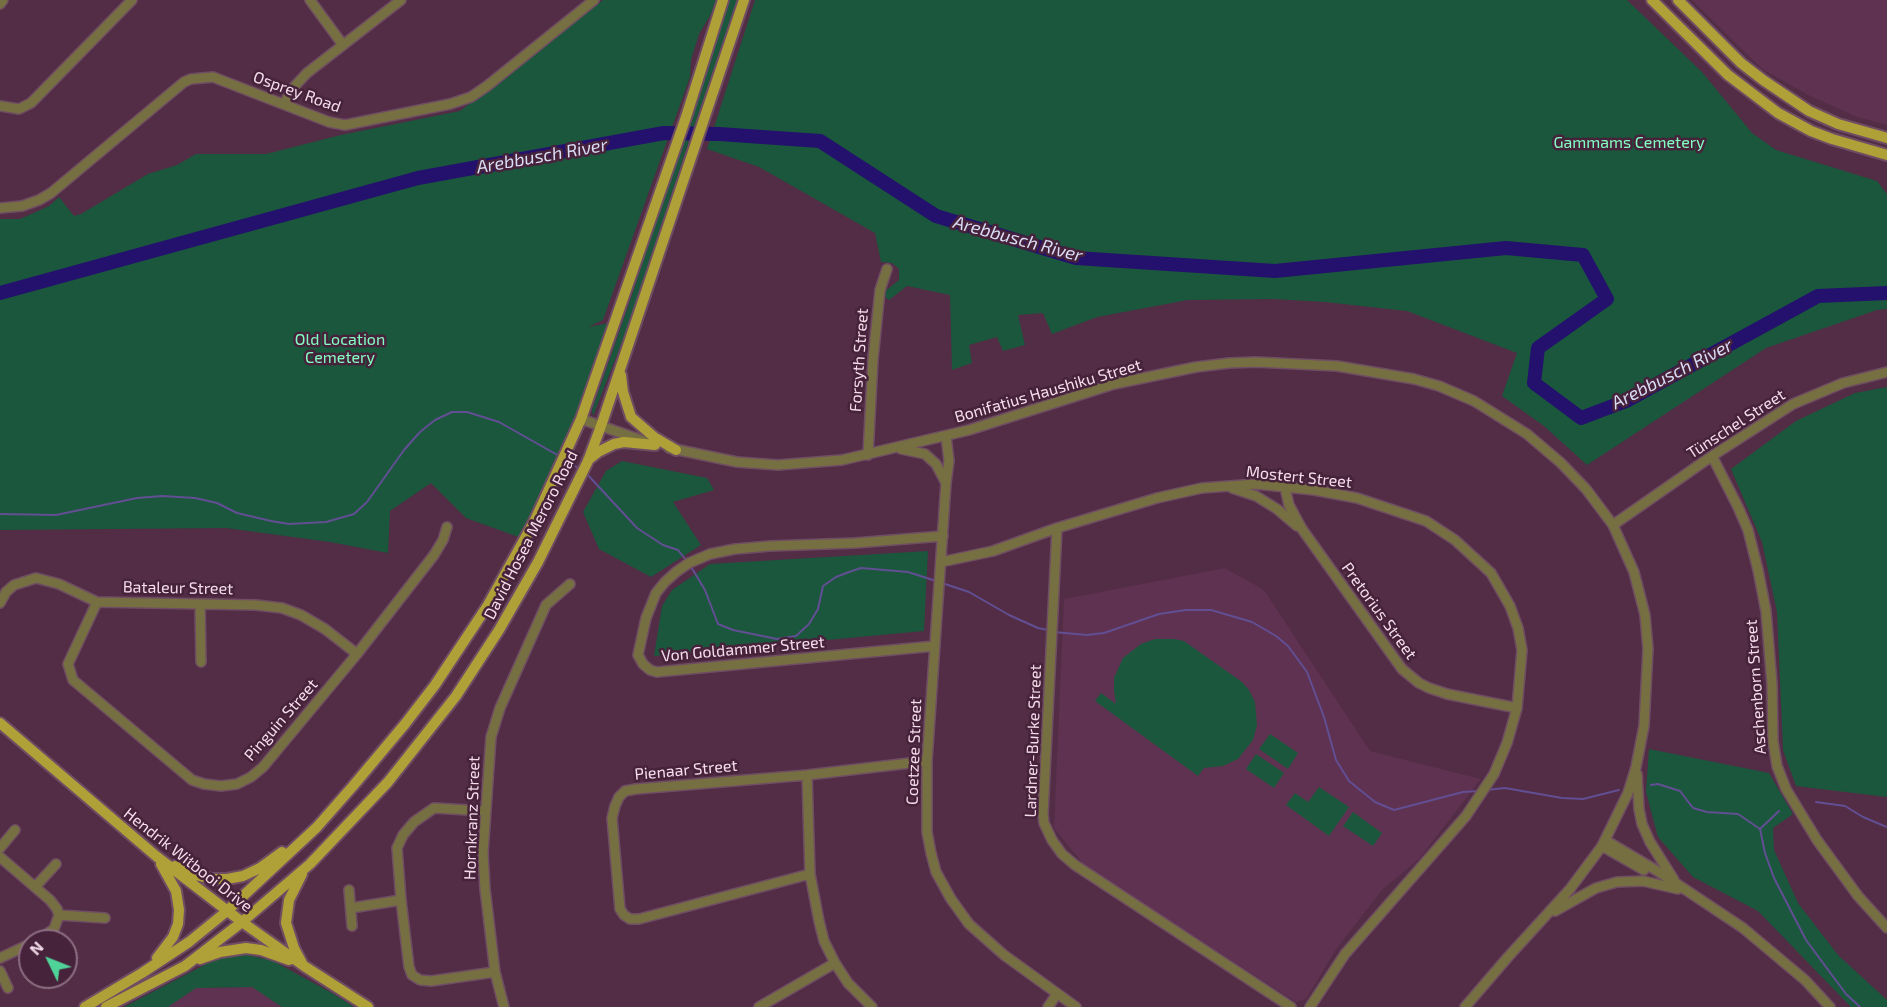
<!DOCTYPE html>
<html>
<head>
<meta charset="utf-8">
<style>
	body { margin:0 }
	#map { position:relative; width:1887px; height:1007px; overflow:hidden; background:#522d45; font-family:"Exo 2",sans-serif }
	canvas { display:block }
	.north { position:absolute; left:18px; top:929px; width:60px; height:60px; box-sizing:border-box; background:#46223b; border:2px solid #8c6d81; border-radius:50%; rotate:313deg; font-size:16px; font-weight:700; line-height:24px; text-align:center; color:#f5ddeb }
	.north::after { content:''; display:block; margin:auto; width:21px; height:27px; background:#50d398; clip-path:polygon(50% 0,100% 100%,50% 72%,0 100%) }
</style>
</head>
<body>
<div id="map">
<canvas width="1887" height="1007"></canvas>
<div class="north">N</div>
</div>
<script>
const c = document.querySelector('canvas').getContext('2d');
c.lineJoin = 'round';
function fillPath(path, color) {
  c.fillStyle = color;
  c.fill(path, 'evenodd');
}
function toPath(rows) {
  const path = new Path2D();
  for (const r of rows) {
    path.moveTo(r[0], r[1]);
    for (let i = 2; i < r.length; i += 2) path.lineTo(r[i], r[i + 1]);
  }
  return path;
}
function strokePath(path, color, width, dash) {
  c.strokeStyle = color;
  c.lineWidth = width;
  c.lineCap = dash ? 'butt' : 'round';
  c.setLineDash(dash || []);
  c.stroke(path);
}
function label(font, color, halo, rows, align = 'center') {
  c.font = font + ' "Exo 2",sans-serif';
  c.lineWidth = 5;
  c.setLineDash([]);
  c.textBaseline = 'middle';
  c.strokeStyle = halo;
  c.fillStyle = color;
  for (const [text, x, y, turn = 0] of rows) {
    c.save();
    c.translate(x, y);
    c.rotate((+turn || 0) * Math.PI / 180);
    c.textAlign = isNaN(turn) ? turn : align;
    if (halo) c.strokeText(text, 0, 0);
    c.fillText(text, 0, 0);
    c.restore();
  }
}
fillPath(toPath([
	[1692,0,1887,0,1887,125,1857,117,1810,96,1762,69],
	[1225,568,1264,590,1370,751,1481,779,1419,859,1382,890,1337,948,1306,999,1296,1002,1084,865,1054,828,1064,599],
	[253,987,282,1007,168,1007,196,988]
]), '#5e3250');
fillPath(toPath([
	[603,0,716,0,711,14,699,34,691,60,690,77,603,320,588,327,615,322,581,419,524,539,466,518,431,483,390,511,388,553,330,542,226,528,0,530,0,219,20,219,49,206,59,197,74,216,81,214,148,174,177,165,196,154,266,154,341,135,460,111],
	[729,0,737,0,724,39,687,147,631,319,593,416,592,410,632,295,683,138],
	[755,0,1627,0,1702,72,1752,133,1776,150,1877,181,1887,194,1887,309,1877,310,1766,348,1587,465,1544,426,1502,396,1517,353,1407,311,1325,302,1273,299,1188,300,1097,317,1052,334,1043,313,1018,315,1025,345,1003,351,997,337,969,345,972,363,952,370,950,295,907,286,889,300,884,296,884,292,899,280,899,269,892,263,881,262,875,233,759,167,707,149],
	[1887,387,1887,797,1796,786,1783,750,1777,612,1762,542,1731,469,1796,421,1855,393],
	[622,461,707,478,714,490,673,502,701,545,651,577,599,549,583,512,606,471],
	[928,551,924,631,654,656,662,606,672,590,710,564],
	[1155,639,1174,639,1184,641,1242,682,1249,690,1255,702,1257,725,1253,740,1238,759,1223,766,1204,768,1198,776,1095,701,1101,693,1116,704,1114,691,1114,678,1123,658,1141,644],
	[1270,734,1298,753,1288,769,1259,749],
	[1649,749,1769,773,1793,814,1773,828,1774,850,1798,903,1838,955,1887,1000,1887,1007,1851,1007,1758,911,1693,877,1658,837,1646,792],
	[1256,754,1284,773,1274,788,1246,769],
	[1319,787,1349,807,1329,836,1286,805,1295,793,1308,802],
	[1353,812,1382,833,1373,846,1343,826],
	[248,955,273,961,332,993,354,1007,282,1007,252,987,196,988,168,1007,124,1007,212,961,228,956]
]), '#1b573d');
strokePath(toPath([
	[566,460,581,470],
	[586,473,637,528,663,545,678,550,686,560],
	[0,514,56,515,137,498,162,496,195,498,217,503,237,513,271,521,289,524,326,522,354,514,367,502,404,450,420,432,435,420,452,412,467,412,499,422,561,457],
	[690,565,705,590,718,624,733,630,777,639,796,636,809,624,818,609,823,586,836,577,849,572,861,568,908,572,936,581],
	[942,583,969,592,1009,615,1038,628,1048,630],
	[1054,632,1087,635,1104,633,1159,614,1186,610,1211,610,1252,622,1276,636,1288,646,1307,672,1324,717,1336,760,1349,781,1375,802,1394,810,1463,792,1478,791],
	[1651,785,1658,784,1680,791,1693,808,1707,812,1738,814,1760,829,1765,853,1774,878,1806,940,1846,994,1860,1007],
	[1486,790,1505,788,1562,798,1583,799,1619,790],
	[1816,802,1845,806,1863,817,1887,827],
	[1760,829,1779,811]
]), '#624e93', 2);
strokePath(toPath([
	[0,293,418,178,664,133,719,134,820,141,936,216,1076,258,1275,271,1506,248,1583,255,1607,299,1538,348,1534,383,1581,418,1626,401,1818,296,1887,293]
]), '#23116d', 14);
const minor = toPath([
	[310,0,343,45],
	[0,4,3,0],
	[284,104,292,89,307,73,401,0],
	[0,106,19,109,31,103,132,0],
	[0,208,22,206,39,200,51,193,184,82,191,79,213,77,329,122,345,125,450,104,471,97,487,86,594,0],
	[581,419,644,441],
	[946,436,949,461,946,483,927,761,927,832,931,853,936,872,951,899,969,924,1004,955,1076,1007],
	[669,448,737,462,778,465,842,460,969,430,1114,384,1196,367,1229,363,1256,362,1337,366,1414,379,1439,386,1474,401,1527,434,1561,463,1586,489,1613,525,1634,572,1645,615,1648,649,1644,726,1636,767,1628,793,1602,846,1570,889,1508,957,1465,1007],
	[901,449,925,454,936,464,946,483],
	[868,455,873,359,880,290,887,269],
	[1712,456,1738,507,1748,530,1758,570,1766,611,1772,684,1773,741,1777,766,1786,789,1817,840,1858,896,1887,928],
	[1232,488,1256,496,1277,509,1297,526],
	[1285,488,1289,505,1302,529,1402,669,1419,683,1429,688,1447,694,1517,708],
	[1613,525,1712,456,1793,404,1843,383,1887,372],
	[1057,528,1043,814,1044,823,1052,840,1062,854,1075,865,1291,1007],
	[941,562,993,551,1057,528,1157,498,1202,488,1256,484,1314,490,1357,498,1426,521,1455,540,1491,573,1510,606,1518,628,1522,650,1517,708,1507,743,1494,774,1466,816,1345,954,1310,1007],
	[97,602,68,664,73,680,192,780,204,784,221,786,237,784,251,777,263,767,357,654,434,555,443,540,447,527],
	[0,603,6,592,14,585,36,578,59,584,97,602,256,605,282,608,301,615,325,629,357,654],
	[200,604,201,662],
	[935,646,657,672,650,670,643,664,638,655,646,618,656,593,665,582,676,572,689,563,710,554,735,549,770,546,855,543,943,536],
	[1637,774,1639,809,1642,824,1650,842,1674,880],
	[807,775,810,874,819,921,824,941,835,963,848,983,872,1007],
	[485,811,434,808,414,822,403,835,397,848,401,900,409,967,412,975,420,980,431,981,495,972],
	[1605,840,1659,872,1743,928,1805,980,1830,1007],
	[1602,846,1644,870],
	[0,848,15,830],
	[0,857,50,900,57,909,59,915,54,929,37,941],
	[810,874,639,919,630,919,624,915,620,909,612,818,615,806,619,797,625,791,636,789,807,775,927,761],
	[35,887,56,864],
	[349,890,352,926],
	[351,908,401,900],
	[1555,911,1596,888,1617,882,1643,881,1678,889],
	[59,915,105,918],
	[0,958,30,944],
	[0,971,8,988],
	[504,1007,495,972,485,889,483,853,491,737,500,708,546,605,570,584],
	[759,1007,835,963],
	[1048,1007,1057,994]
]);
const major = toPath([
	[1652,0,1728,75,1778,113,1811,131,1832,139,1887,155],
	[1678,0,1741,63,1763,80,1809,111,1838,124,1887,138],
	[621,375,623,392,631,417,654,437,676,450],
	[588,460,598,452,614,444,624,442,655,445],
	[0,723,156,856,242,922,304,966,368,1007],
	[175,866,195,875,212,879,227,879,243,876,260,868,282,852],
	[157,958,173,937,178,924,179,910,176,891,161,864],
	[200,959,220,952,246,948,261,950,289,960],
	[302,963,294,948,286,923,289,900,302,874],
	[85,1007,142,973,189,942,227,911,317,827,353,786,405,724,435,685,488,605,534,522,581,419,686,117,723,0],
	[106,1007,185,966,242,922,310,864,388,782,456,696,499,630,538,562,588,461,601,426,744,0]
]);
strokePath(minor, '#6f4d63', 12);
strokePath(major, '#6f4d63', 14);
strokePath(minor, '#766f41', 9);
strokePath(major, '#b0a038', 10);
label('16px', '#f5ddeb', '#46223b', [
	["Osprey Road",297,92,20],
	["Forsyth Street",859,360,-86],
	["Bonifatius Haushiku Street",1048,391,-16],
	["Tünschel Street",1736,424,-33],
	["Mostert Street",1299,477,6],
	["David Hosea Meroro Road",531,535,-63],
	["Bataleur Street",178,588,1],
	["Pretorius Street",1379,611,54],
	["Von Goldammer Street",743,649,-5],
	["Aschenborn Street",1756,687,-94],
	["Pinguin Street",281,720,-49],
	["Lardner-Burke Street",1033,741,-88],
	["Coetzee Street",914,752,-88],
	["Pienaar Street",686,770,-5],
	["Hornkranz Street",472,818,-88],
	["Hendrik Witbooi Drive",188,860,38]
]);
label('16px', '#83fec2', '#46223b', [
	["Gammams Cemetery",1629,143],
	["Old Location",340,340],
	["Cemetery",340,358]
]);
label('italic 18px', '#daddf6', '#46223b', [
	["Arebbusch River",542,156,-10],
	["Arebbusch River",1018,239,15],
	["Arebbusch River",1672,374,-27]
]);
</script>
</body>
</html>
